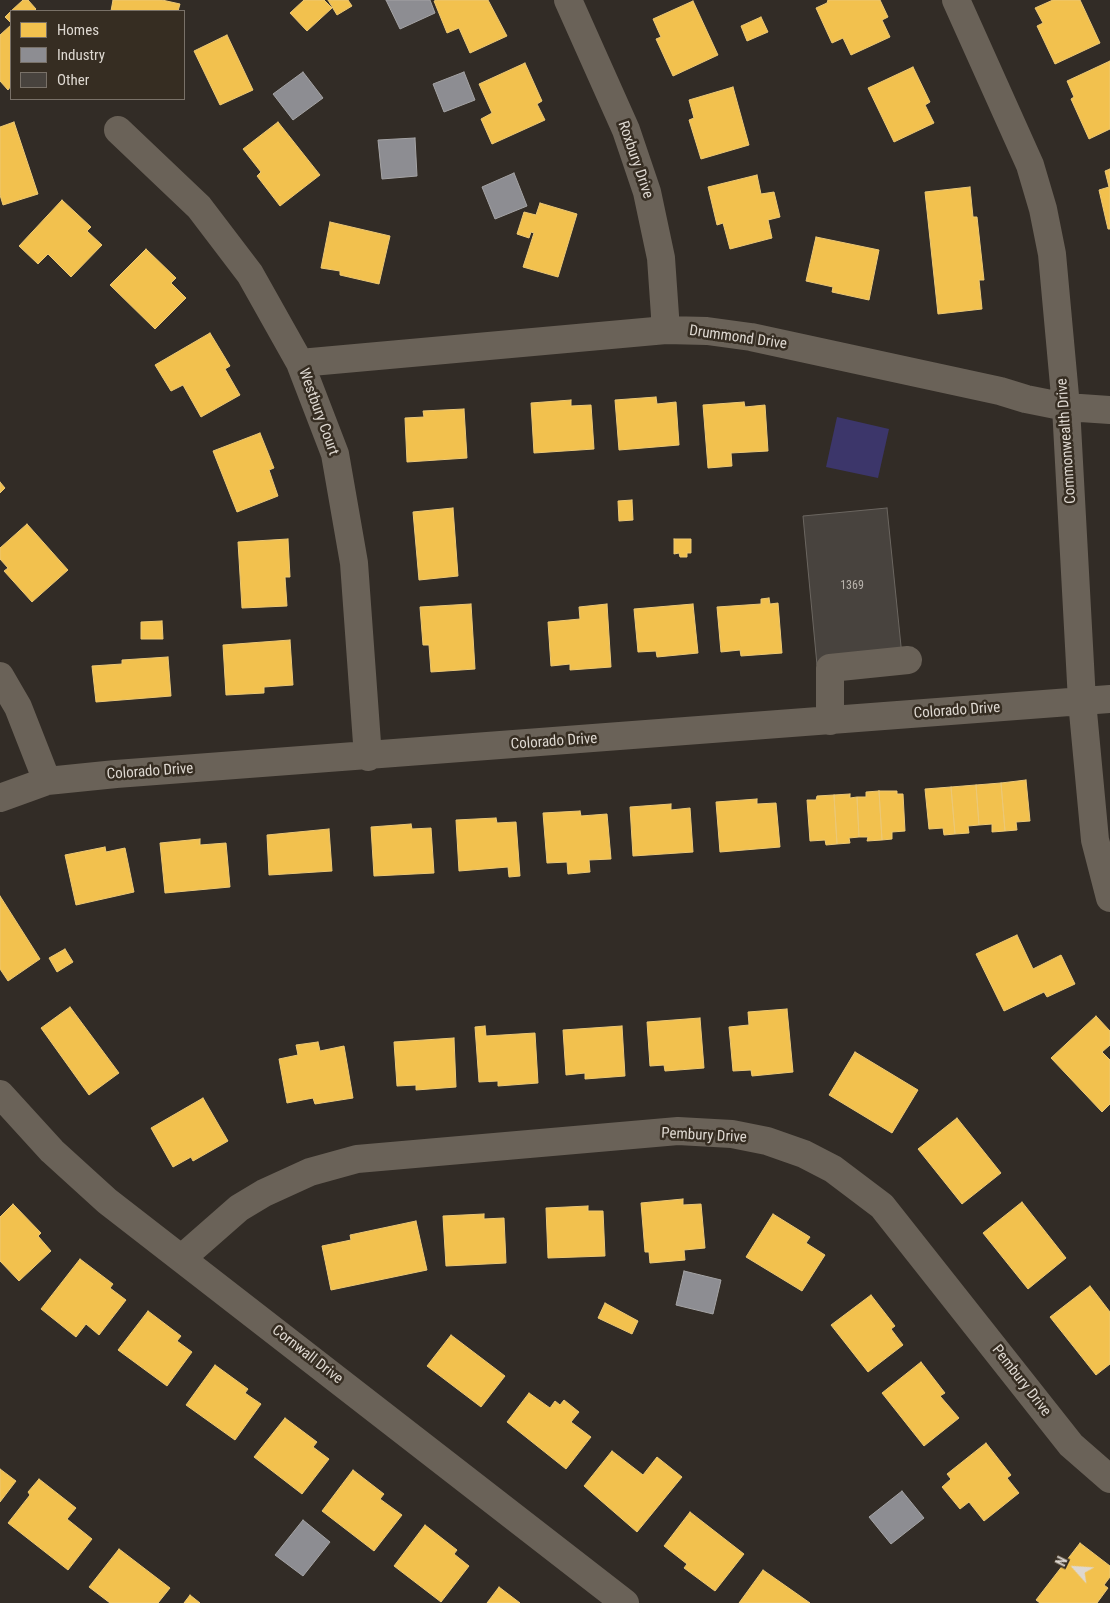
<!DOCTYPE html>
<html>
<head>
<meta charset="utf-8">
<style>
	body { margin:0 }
	#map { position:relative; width:1110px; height:1603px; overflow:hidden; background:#322c26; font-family:"Roboto Condensed",sans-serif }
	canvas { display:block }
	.legend { position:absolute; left:10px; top:10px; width:175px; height:90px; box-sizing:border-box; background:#362d22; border:1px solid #797168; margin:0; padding:6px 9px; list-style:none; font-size:15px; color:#ded8d1 }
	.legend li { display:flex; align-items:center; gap:10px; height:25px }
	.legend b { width:25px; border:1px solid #797168 }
	.north { position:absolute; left:1050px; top:1543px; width:50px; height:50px; -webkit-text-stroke:4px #362d22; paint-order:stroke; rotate:296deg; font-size:14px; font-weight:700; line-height:20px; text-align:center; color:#ded8d1 }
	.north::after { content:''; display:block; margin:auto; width:18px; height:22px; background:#ded8d1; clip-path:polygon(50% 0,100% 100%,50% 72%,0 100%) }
</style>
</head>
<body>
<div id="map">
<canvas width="1110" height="1603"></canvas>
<ul class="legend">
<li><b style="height:14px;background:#f2c14e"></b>Homes</li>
<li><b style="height:14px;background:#8d8d92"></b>Industry</li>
<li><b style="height:14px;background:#48433e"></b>Other</li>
</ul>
<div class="north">N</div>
</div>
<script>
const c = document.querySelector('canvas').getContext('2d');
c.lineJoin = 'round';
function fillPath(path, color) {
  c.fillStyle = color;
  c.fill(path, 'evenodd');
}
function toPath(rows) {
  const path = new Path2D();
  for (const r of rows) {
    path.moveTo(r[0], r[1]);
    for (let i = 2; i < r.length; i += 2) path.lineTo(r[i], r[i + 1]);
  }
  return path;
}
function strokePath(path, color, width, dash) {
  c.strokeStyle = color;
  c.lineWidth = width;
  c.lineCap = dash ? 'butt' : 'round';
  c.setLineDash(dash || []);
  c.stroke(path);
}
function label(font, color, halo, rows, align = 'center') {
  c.font = font + ' "Roboto Condensed",sans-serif';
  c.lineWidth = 5;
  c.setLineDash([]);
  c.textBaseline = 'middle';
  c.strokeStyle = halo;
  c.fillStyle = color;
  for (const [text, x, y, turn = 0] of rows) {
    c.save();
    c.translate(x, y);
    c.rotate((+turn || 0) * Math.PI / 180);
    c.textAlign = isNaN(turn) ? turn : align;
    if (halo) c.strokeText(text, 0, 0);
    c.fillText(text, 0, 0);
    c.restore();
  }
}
fillPath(toPath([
	[837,417,889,429,878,478,826,467]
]), '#3c366a');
const homes = toPath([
	[23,0,28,0,36,9,34,11,11,11,23,0],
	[113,0,162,0,180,4,178,11,111,11,113,0],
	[304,0,324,0,332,8,307,31,290,13,304,0],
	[328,0,348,0,352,6,337,15,328,0],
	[437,0,488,0,507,36,470,53,459,28,447,33,434,1,437,0],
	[828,0,880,0,888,17,882,20,890,37,851,55,843,38,832,43,816,8,827,3,828,0],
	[1053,0,1080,0,1100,43,1055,64,1037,26,1043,23,1035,8,1053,0],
	[693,1,718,55,673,76,656,39,661,37,653,19,693,1],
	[11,11,11,23,5,17,11,11],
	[761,17,768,32,747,41,741,26,761,17],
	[11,25,11,86,8,90,0,81,0,35,11,25],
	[227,35,253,90,220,105,194,51,227,35],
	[1110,61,1110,129,1089,139,1071,99,1074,97,1067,81,1110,61],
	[525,63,542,101,537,104,545,120,492,144,481,119,492,113,479,84,525,63],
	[913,67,930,102,925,105,934,123,894,142,868,88,913,67],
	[733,87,749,145,701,159,689,120,694,118,689,100,733,87],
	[14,122,38,194,3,205,0,195,0,127,14,122],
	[278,122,320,175,280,206,257,176,261,172,243,149,278,122],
	[1110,169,1110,229,1108,229,1099,190,1109,187,1105,171,1110,169],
	[757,175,761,194,774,192,780,217,768,220,772,238,730,249,723,223,717,225,708,187,757,175],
	[970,187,973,217,977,217,984,280,979,280,982,309,938,314,925,192,970,187],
	[62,200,91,227,87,231,102,245,71,277,48,254,38,264,19,246,62,200],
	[540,203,577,214,558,277,523,267,534,233,531,232,529,238,517,234,524,212,536,215,540,203],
	[330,222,390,236,379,284,340,275,340,271,321,268,330,222],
	[816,237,879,250,869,300,832,292,833,287,806,281,816,237],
	[146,249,176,278,171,283,186,298,155,329,110,285,146,249],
	[210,333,230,366,225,369,240,395,201,417,183,385,171,391,155,365,210,333],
	[656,397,657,404,676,402,679,445,619,450,615,400,656,397],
	[571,400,571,406,591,405,594,449,534,453,531,403,571,400],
	[744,402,745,407,765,405,768,451,731,453,732,466,708,468,703,405,744,402],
	[464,409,467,458,407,462,405,418,424,417,423,411,464,409],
	[260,433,274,468,269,470,278,496,237,512,213,451,260,433],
	[0,482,5,488,0,493,0,482],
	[632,500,633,520,619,521,618,501,632,500],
	[453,508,458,576,419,580,413,512,453,508],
	[27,524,68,570,32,602,4,571,8,568,0,559,0,548,27,524],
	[288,539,290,577,285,577,287,606,242,608,238,542,288,539],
	[674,539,691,539,691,553,687,553,687,557,680,557,679,553,674,554,674,539],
	[769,598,770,604,778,603,782,653,741,656,740,650,721,652,717,607,761,604,761,599,769,598],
	[471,604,475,669,431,672,429,645,423,645,420,607,471,604],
	[607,604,611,667,570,670,570,664,551,666,548,622,580,619,579,607,607,604],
	[693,604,698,653,657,657,656,651,638,652,634,609,693,604],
	[162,621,163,639,141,639,141,622,162,621],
	[290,640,293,685,264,687,264,693,226,695,223,645,290,640],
	[168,657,171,696,96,702,92,666,122,664,122,660,168,657],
	[1026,780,1030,821,1016,822,1017,830,1005,831,1001,783,1026,780],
	[1001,783,1005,831,992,832,992,824,979,825,976,785,1001,783],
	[976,785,979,825,968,826,969,833,955,834,951,787,976,785],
	[951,787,955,834,944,835,943,828,929,829,925,789,951,787],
	[879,791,897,791,897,794,903,794,905,831,892,832,892,839,882,840,879,791],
	[879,791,882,840,867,841,868,837,859,837,857,797,866,797,866,792,879,791],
	[850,794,850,798,857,797,859,837,849,838,850,843,837,844,834,795,850,794],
	[834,795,837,844,826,845,825,840,810,841,807,800,816,800,817,796,834,795],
	[757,799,757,804,776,803,780,847,720,852,716,802,757,799],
	[671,804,671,810,690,808,693,852,633,856,630,807,671,804],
	[580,811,581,816,607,814,611,859,589,860,590,872,568,874,567,862,547,863,543,813,580,811],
	[496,818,497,823,516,822,520,876,509,877,508,867,459,871,456,820,496,818],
	[411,824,412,829,431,828,434,873,374,876,371,827,411,824],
	[329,829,332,871,269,875,267,835,329,829],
	[200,839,200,845,226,843,230,887,165,893,160,843,200,839],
	[105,847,106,852,125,848,134,892,76,905,65,855,105,847],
	[0,896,40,959,8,981,0,969,0,896],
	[1017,935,1033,969,1061,955,1075,984,1047,997,1044,992,1004,1011,976,954,1017,935],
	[65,949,73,962,57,972,49,958,65,949],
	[70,1007,119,1073,89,1095,41,1028,70,1007],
	[787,1009,793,1072,752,1076,751,1070,733,1071,729,1027,749,1025,748,1012,787,1009],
	[1096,1016,1110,1031,1110,1045,1102,1052,1110,1060,1110,1104,1102,1112,1051,1058,1096,1016],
	[700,1018,704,1068,665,1071,664,1065,650,1066,647,1022,700,1018],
	[485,1026,486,1036,535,1033,538,1083,498,1086,498,1081,479,1082,475,1027,485,1026],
	[622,1026,625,1076,585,1079,585,1073,566,1075,563,1030,622,1026],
	[454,1038,456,1087,416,1090,416,1085,397,1086,394,1042,454,1038],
	[318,1042,320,1051,344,1046,353,1098,315,1104,313,1098,287,1103,279,1059,298,1055,296,1045,318,1042],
	[855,1052,918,1090,892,1133,829,1095,855,1052],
	[203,1098,228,1141,193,1161,191,1157,173,1167,151,1128,203,1098],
	[957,1118,1001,1173,962,1204,918,1149,957,1118],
	[683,1199,683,1205,701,1204,705,1248,684,1250,685,1260,650,1263,649,1252,645,1252,641,1203,683,1199],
	[1022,1202,1066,1258,1028,1289,983,1233,1022,1202],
	[13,1204,41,1233,38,1236,51,1251,19,1281,0,1261,0,1217,13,1204],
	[588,1206,588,1211,603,1211,605,1256,548,1258,546,1208,588,1206],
	[484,1214,484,1219,504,1218,506,1263,446,1266,443,1216,484,1214],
	[773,1214,810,1237,806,1243,825,1255,802,1291,746,1257,773,1214],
	[416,1221,427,1270,331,1290,322,1246,351,1240,350,1235,416,1221],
	[80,1259,113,1284,110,1288,126,1300,99,1335,86,1324,76,1337,41,1309,80,1259],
	[1090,1286,1110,1312,1110,1364,1096,1375,1050,1317,1090,1286],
	[871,1295,895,1326,891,1329,903,1345,868,1372,831,1325,871,1295],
	[605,1303,638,1321,632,1334,598,1318,605,1303],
	[148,1311,181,1336,177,1341,192,1352,167,1386,118,1350,148,1311],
	[451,1335,505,1376,481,1407,427,1366,451,1335],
	[921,1362,945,1393,940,1396,959,1418,924,1446,882,1393,921,1362],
	[215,1365,248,1389,245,1393,261,1404,235,1440,186,1405,215,1365],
	[529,1393,550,1408,555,1401,560,1405,564,1400,579,1412,571,1422,591,1437,566,1469,507,1422,529,1393],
	[285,1418,317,1442,313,1447,329,1459,302,1494,254,1457,285,1418],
	[986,1443,1011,1475,1007,1478,1019,1493,984,1521,969,1502,960,1509,942,1487,951,1479,947,1474,986,1443],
	[612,1451,643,1475,657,1457,682,1477,637,1532,584,1486,612,1451],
	[0,1469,16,1481,0,1502,0,1469],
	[353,1470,384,1494,380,1499,402,1515,374,1551,322,1511,353,1470],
	[39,1479,76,1508,67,1519,92,1539,68,1570,8,1523,30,1495,28,1492,39,1479],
	[690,1512,744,1554,715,1591,684,1568,687,1564,664,1546,690,1512],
	[425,1525,457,1550,454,1554,469,1566,441,1602,394,1566,425,1525],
	[1080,1543,1110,1566,1110,1577,1104,1585,1108,1588,1097,1603,1040,1603,1036,1600,1080,1543],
	[119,1549,170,1588,158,1603,110,1603,89,1587,119,1549],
	[763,1570,810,1603,739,1603,763,1570],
	[499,1587,520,1603,487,1603,499,1587],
	[190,1595,200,1603,184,1603,190,1595]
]);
fillPath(homes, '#f2c14e');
strokePath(homes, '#ecc875', 1);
const industry = toPath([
	[386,0,430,0,435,13,400,29,386,0],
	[303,72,323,98,293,120,273,94,303,72],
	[464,72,475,100,444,112,433,84,464,72],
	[415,138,417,176,382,179,378,140,415,138],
	[514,173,527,206,495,219,482,187,514,173],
	[684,1271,721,1280,713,1314,676,1305,684,1271],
	[902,1491,924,1518,891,1544,869,1517,902,1491],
	[303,1520,330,1542,303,1576,275,1555,303,1520]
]);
fillPath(industry, '#8d8d92');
strokePath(industry, '#a5a4a5', 1);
const building = toPath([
	[887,508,902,656,817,665,803,516,887,508]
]);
fillPath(building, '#48433e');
strokePath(building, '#6b6660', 1);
strokePath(toPath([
	[568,0,626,130,647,192,661,258,666,330],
	[956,0,1030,165,1043,209,1052,254,1066,407,1082,701,1095,840,1110,898],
	[118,130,199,207,250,274,300,363,335,454,354,563,368,757],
	[300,363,666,330,707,331,751,337,1000,391,1026,399,1066,407,1110,410],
	[0,676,18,707,47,781],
	[830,721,830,668,908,660],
	[0,798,47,781,116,774,1110,699],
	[0,1094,52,1151,107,1201,625,1603],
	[182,1258,239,1208,264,1193,310,1172,357,1159,678,1131,732,1134,767,1141,804,1154,833,1169,882,1206,1071,1445,1110,1479]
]), '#6a6258', 28);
label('12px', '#b8b3ac', null, [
	["1369",852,586]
]);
label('15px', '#ded8d1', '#362d22', [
	["Roxbury Drive",635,160,71],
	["Drummond Drive",738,338,8],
	["Westbury Court",318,412,70],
	["Commonwealth Drive",1067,441,-94],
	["Colorado Drive",957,711,-4],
	["Colorado Drive",554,742,-4],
	["Colorado Drive",150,772,-4],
	["Pembury Drive",704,1136,3],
	["Cornwall Drive",307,1355,38],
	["Pembury Drive",1021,1381,52]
]);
</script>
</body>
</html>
